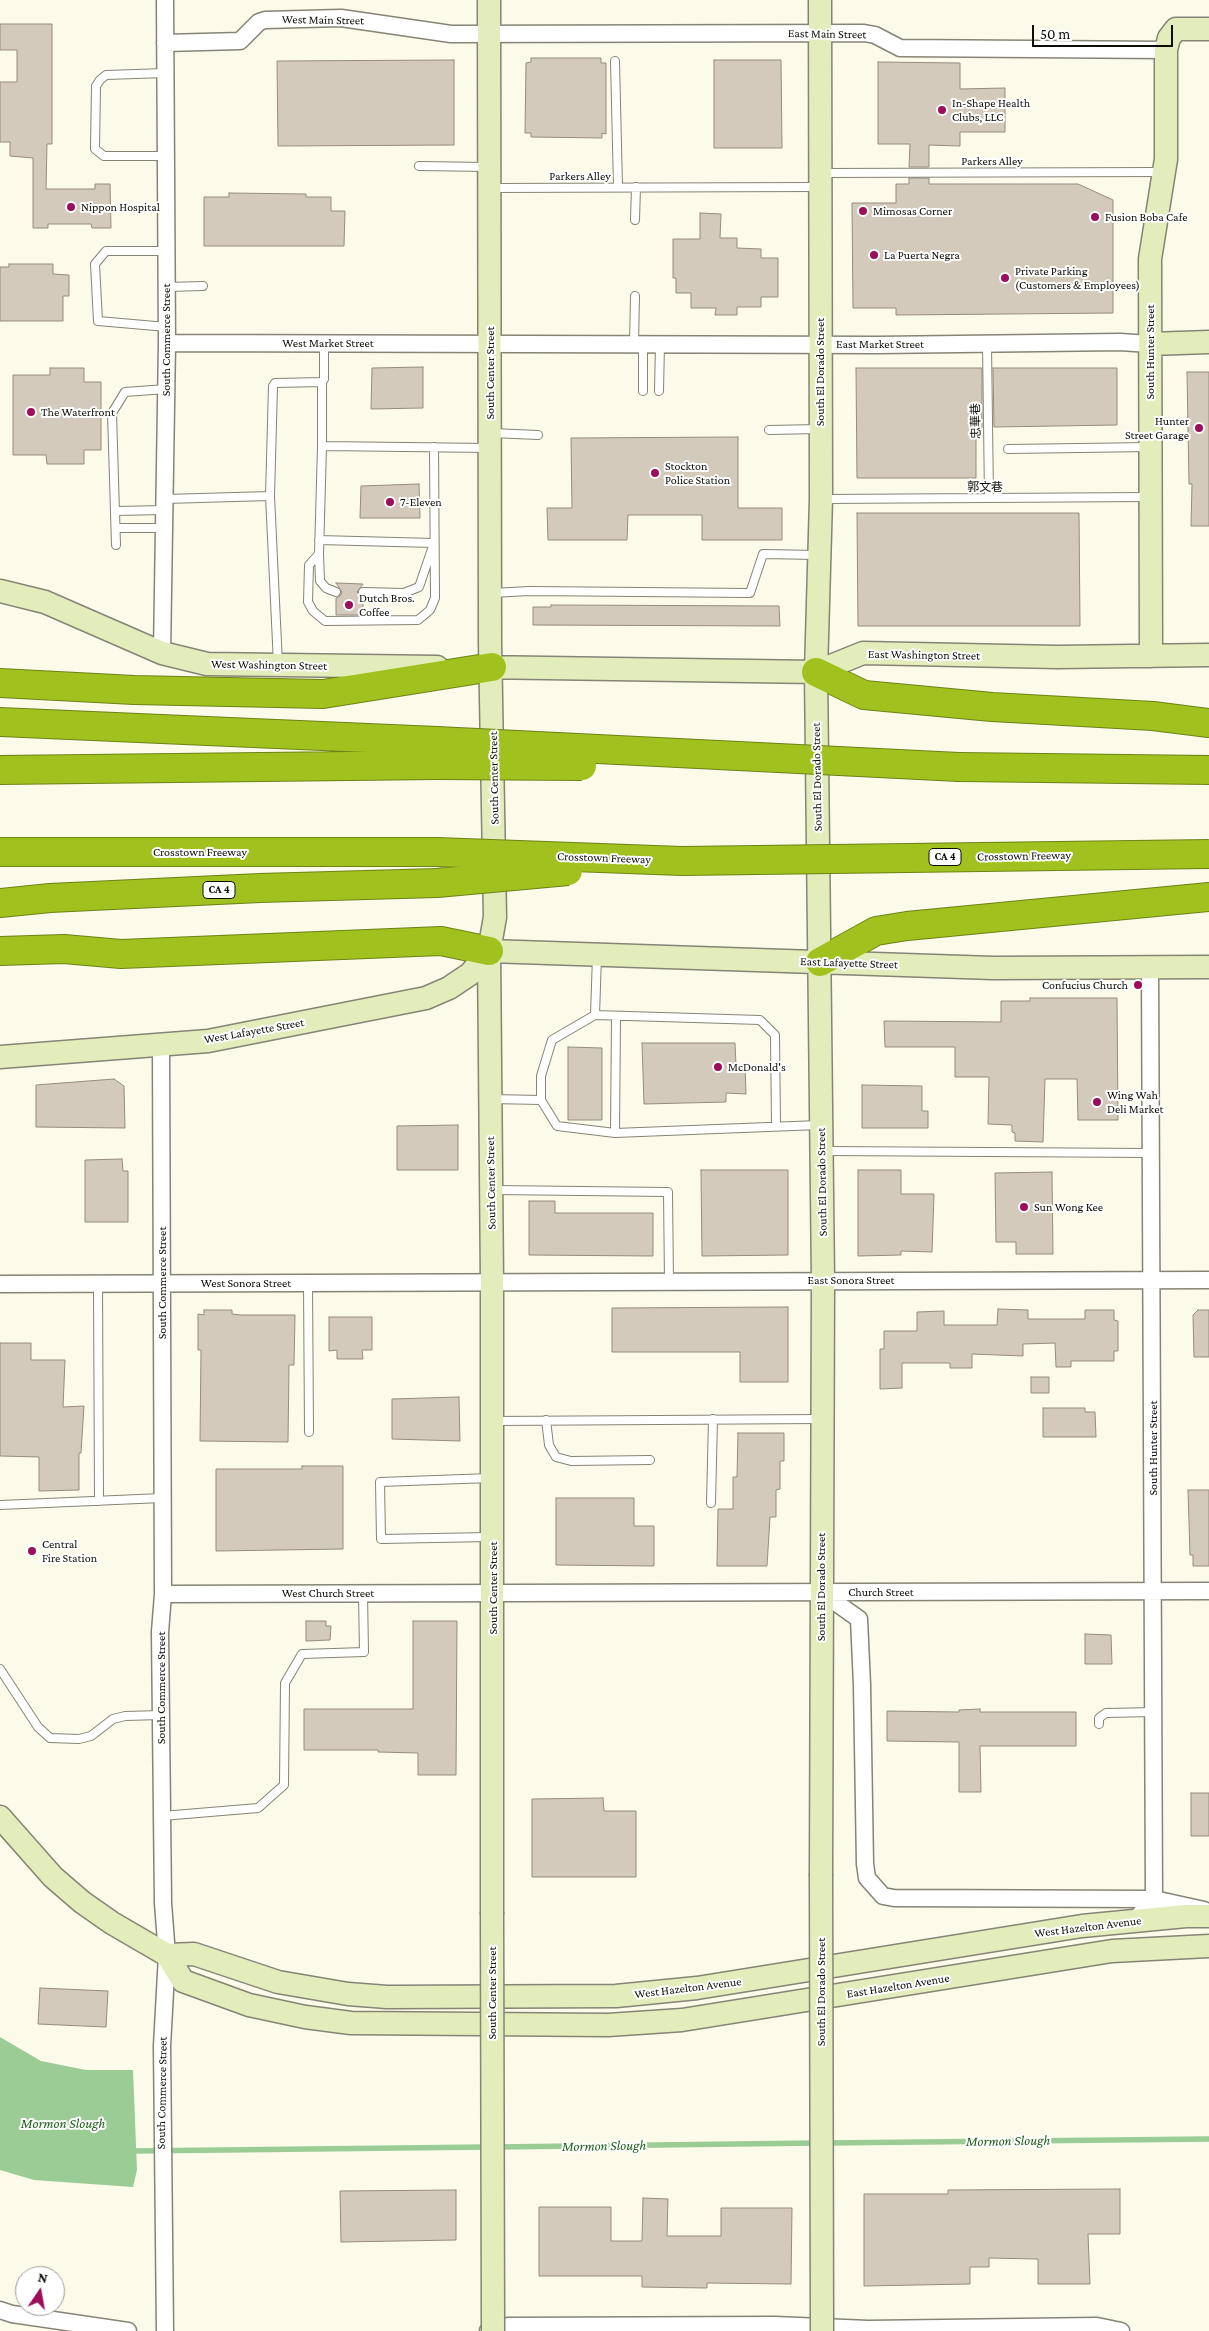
<!DOCTYPE html>
<html>
<head>
<meta charset="utf-8">
<style>
	body { margin:0 }
	#map { position:relative; width:1209px; height:2331px; overflow:hidden; background:#fcfae9; font-family:"Crimson Pro",serif }
	canvas { display:block }
	.north { position:absolute; left:15px; top:2266px; width:50px; height:50px; box-sizing:border-box; background:#fff; border:1px solid #9e9e9c; border-radius:50%; rotate:12deg; font-size:14px; font-weight:700; line-height:20px; text-align:center; color:#0d0d07 }
	.north::after { content:''; display:block; margin:auto; width:18px; height:22px; background:#9c0d5a; clip-path:polygon(50% 0,100% 100%,50% 72%,0 100%) }
	.scale { position:absolute; left:1032px; top:25px; width:141px; height:22px; box-sizing:border-box; border:2px solid #0d0d07; border-top:0; padding-left:6px; font-size:15px; line-height:18px; white-space:nowrap; color:#0d0d07; -webkit-text-stroke:4px #fff; paint-order:stroke }
</style>
</head>
<body>
<div id="map">
<canvas width="1209" height="2331"></canvas>
<div class="north">N</div>
<div class="scale">50 m</div>
</div>
<script>
const c = document.querySelector('canvas').getContext('2d');
c.lineJoin = 'round';
function fillPath(path, color) {
  c.fillStyle = color;
  c.fill(path, 'evenodd');
}
function toPath(rows) {
  const path = new Path2D();
  for (const r of rows) {
    path.moveTo(r[0], r[1]);
    for (let i = 2; i < r.length; i += 2) path.lineTo(r[i], r[i + 1]);
  }
  return path;
}
function strokePath(path, color, width, dash) {
  c.strokeStyle = color;
  c.lineWidth = width;
  c.lineCap = dash ? 'butt' : 'round';
  c.setLineDash(dash || []);
  c.stroke(path);
}
function label(font, color, halo, rows, align = 'center') {
  c.font = font + ' "Crimson Pro","Noto Sans SC",serif';
  c.lineWidth = 4;
  c.setLineDash([]);
  c.textBaseline = 'middle';
  c.strokeStyle = halo;
  c.fillStyle = color;
  for (const [text, x, y, turn = 0] of rows) {
    c.save();
    c.translate(x, y);
    c.rotate((+turn || 0) * Math.PI / 180);
    c.textAlign = isNaN(turn) ? turn : align;
    if (halo) c.strokeText(text, 0, 0);
    c.fillText(text, 0, 0);
    c.restore();
  }
}
fillPath(toPath([
	[0,2037,41,2061,86,2070,133,2070,137,2170,133,2187,34,2180,0,2170]
]), '#9bcc96');
strokePath(toPath([
	[826,2143,1209,2139],
	[496,2147,817,2143],
	[134,2151,487,2147]
]), '#9bcc96', 5.5);
const building = toPath([
	[0,24,52,24,52,144,47,144,46,189,95,189,95,184,110,184,111,228,92,228,91,224,48,224,48,228,33,228,33,158,10,156,10,142,0,142,0,82,17,82,17,50,0,50,0,24],
	[531,58,601,58,601,63,606,63,606,134,602,133,602,138,531,137,531,133,525,133,526,63,531,62,531,58],
	[454,60,454,145,278,146,277,61,454,60],
	[714,60,781,60,782,148,714,148,714,60],
	[878,62,960,63,960,89,1005,88,1005,132,960,132,960,146,929,145,929,167,909,167,910,144,878,144,878,62],
	[909,178,929,178,929,184,1078,184,1113,200,1113,313,896,315,896,308,853,308,852,203,896,203,896,184,909,184,909,178],
	[229,193,306,194,306,197,331,197,331,211,345,211,344,246,204,246,204,197,229,197,229,193],
	[700,213,721,214,720,238,737,238,737,248,761,249,761,258,778,258,778,297,761,297,761,307,737,307,737,315,715,315,716,308,691,308,691,293,676,293,676,278,673,278,673,239,700,239,700,213],
	[9,264,53,264,53,274,69,275,69,296,63,296,63,321,0,321,0,267,9,267,9,264],
	[423,367,423,408,371,409,372,368,423,367],
	[50,368,84,368,84,382,101,382,101,450,84,450,84,464,47,464,46,455,13,455,13,375,50,375,50,368],
	[856,368,982,368,982,428,976,428,976,478,857,478,856,368],
	[993,368,1117,368,1117,425,994,427,993,368],
	[1187,372,1209,372,1209,526,1191,526,1192,484,1189,484,1187,372],
	[738,437,738,508,782,508,782,540,702,540,702,515,628,515,627,540,548,540,547,508,572,508,571,438,738,437],
	[419,484,420,518,360,518,361,486,419,484],
	[857,513,1079,513,1080,626,858,626,857,513],
	[336,583,363,584,357,592,363,598,363,615,336,615,336,598,340,596,342,592,336,583],
	[551,605,779,606,780,626,533,625,533,607,551,607,551,605],
	[1030,998,1117,998,1118,1120,1078,1120,1077,1079,1045,1079,1043,1142,1015,1141,1015,1133,1012,1132,1012,1125,988,1124,989,1077,955,1077,955,1047,885,1047,884,1021,1001,1022,1001,1001,1030,1001,1030,998],
	[642,1043,735,1043,736,1065,745,1065,746,1094,726,1093,726,1102,644,1104,642,1043],
	[568,1047,602,1048,602,1120,568,1120,568,1047],
	[114,1079,124,1086,125,1128,36,1127,36,1085,114,1079],
	[862,1085,922,1086,922,1111,928,1111,928,1128,862,1128,862,1085],
	[458,1125,458,1170,397,1170,397,1126,458,1125],
	[122,1159,123,1171,128,1171,128,1222,85,1222,85,1160,122,1159],
	[701,1170,788,1170,788,1255,702,1256,701,1170],
	[858,1170,901,1170,901,1194,934,1194,932,1252,901,1251,901,1255,858,1256,858,1170],
	[1052,1172,1053,1254,1016,1254,1016,1242,996,1242,995,1173,1052,1172],
	[529,1201,555,1201,555,1213,653,1213,653,1256,529,1255,529,1201],
	[788,1307,788,1382,740,1382,740,1352,612,1352,612,1308,788,1307],
	[998,1309,1028,1310,1028,1319,1085,1319,1085,1310,1114,1310,1114,1320,1118,1321,1118,1351,1114,1351,1114,1361,1071,1361,1071,1367,1056,1367,1055,1343,1023,1344,1023,1356,972,1354,972,1368,950,1368,950,1363,902,1363,902,1388,880,1389,880,1349,884,1349,884,1331,917,1331,917,1312,944,1311,944,1325,997,1325,998,1309],
	[204,1310,232,1310,232,1314,241,1315,295,1315,294,1365,289,1365,288,1442,200,1441,201,1350,198,1350,198,1314,204,1315,204,1310],
	[1198,1310,1209,1310,1209,1357,1194,1357,1193,1315,1198,1310],
	[329,1317,372,1317,372,1350,362,1350,363,1359,337,1359,337,1350,329,1351,329,1317],
	[0,1343,31,1343,31,1360,65,1360,63,1407,84,1406,81,1453,79,1453,79,1490,39,1491,39,1457,0,1456,0,1343],
	[1031,1377,1049,1377,1049,1393,1031,1393,1031,1377],
	[459,1397,460,1441,392,1439,392,1399,459,1397],
	[1043,1408,1085,1408,1085,1412,1095,1412,1096,1437,1043,1437,1043,1408],
	[738,1433,784,1433,784,1461,780,1461,780,1489,776,1490,776,1517,770,1517,767,1566,717,1566,718,1509,733,1509,733,1477,737,1477,738,1433],
	[302,1466,343,1466,343,1549,216,1551,216,1469,302,1469,302,1466],
	[1188,1490,1209,1490,1209,1566,1193,1566,1193,1555,1190,1555,1188,1490],
	[556,1498,634,1498,634,1526,654,1526,654,1566,556,1565,556,1498],
	[306,1621,326,1621,326,1626,331,1626,330,1640,306,1641,306,1621],
	[413,1621,457,1621,456,1775,418,1775,418,1753,378,1752,378,1750,304,1750,304,1709,413,1709,413,1621],
	[1085,1634,1111,1635,1112,1664,1085,1664,1085,1634],
	[980,1709,980,1712,1076,1712,1076,1746,980,1746,981,1792,959,1792,959,1742,887,1741,887,1711,959,1712,959,1710,980,1709],
	[1191,1793,1209,1793,1209,1836,1191,1836,1191,1793],
	[603,1798,604,1811,636,1811,636,1877,532,1877,532,1799,603,1798],
	[40,1988,108,1991,106,2027,38,2024,40,1988],
	[1120,2189,1120,2234,1088,2234,1090,2284,1038,2284,1038,2259,989,2258,989,2267,970,2267,970,2284,864,2286,864,2194,948,2194,948,2190,1120,2189],
	[456,2190,456,2240,341,2242,340,2191,456,2190],
	[643,2198,668,2199,667,2236,721,2236,721,2208,792,2208,791,2284,707,2283,707,2288,642,2287,642,2276,539,2276,539,2207,611,2207,611,2241,642,2241,643,2198]
]);
fillPath(building, '#d3cabb');
strokePath(building, '#958c7f', 1);
const lane = toPath([
	[615,61,618,187],
	[165,73,106,75,100,80,96,86,95,149,104,156,166,156],
	[419,166,487,167],
	[822,173,1161,172],
	[491,188,817,187],
	[635,220,636,187],
	[166,251,106,251,95,264,98,321,167,327],
	[167,287,203,286],
	[634,344,635,296],
	[643,344,643,391],
	[987,344,989,498],
	[322,382,322,446,488,448],
	[659,391,660,344],
	[769,430,819,429],
	[492,433,538,435],
	[322,446,319,554,309,565,308,602,313,611,325,621,418,620,430,610,435,598,434,447],
	[1008,449,1149,447],
	[270,496,278,664],
	[165,499,270,496,273,386,275,383,322,382,324,379,324,343],
	[823,499,1149,497],
	[115,511,165,510],
	[116,528,164,528],
	[319,540,434,543,419,587,404,593,363,592],
	[116,545,112,413,125,392,166,389],
	[319,554,320,581,326,588,336,592],
	[492,593,529,591,750,593,763,554,818,555],
	[595,1015,760,1020,775,1035,776,1126],
	[491,1099,541,1100,557,1126,615,1133,819,1125],
	[541,1100,541,1076,552,1040,595,1015,597,956],
	[615,1133,616,1016],
	[824,1151,1152,1153],
	[494,1190,668,1192,669,1282],
	[308,1283,309,1432],
	[98,1284,99,1501],
	[546,1420,549,1445,556,1457,571,1461,650,1460],
	[495,1421,821,1419],
	[711,1503,713,1419],
	[0,1505,162,1498],
	[489,1537,381,1539,380,1482,491,1478],
	[0,1669,38,1727,50,1738,79,1739,91,1736,113,1719,125,1716,161,1715],
	[1099,1724,1099,1718,1106,1713,1154,1712],
	[162,1816,258,1808,284,1785,285,1683,302,1654,364,1652,363,1593]
]);
const street = toPath([
	[165,43,240,41,259,22,265,20,341,18,451,34,864,33,875,35,900,48,1166,50],
	[167,343,878,345,1120,342,1150,344],
	[162,653,167,343,165,0],
	[161,1045,163,1594,160,1632,163,1903,167,1955,162,2046,165,2331],
	[0,1284,1209,1280],
	[821,1592,859,1619,862,1685,865,1864,867,1878,883,1896,894,1898,1154,1899,1204,1910],
	[163,1594,1209,1591],
	[1134,1921,1154,1899,1150,967],
	[0,2310,12,2314,128,2331],
	[488,2331,508,2326,775,2325,868,2329,1097,2326,1121,2331]
]);
const secondary = toPath([
	[489,0,490,642,495,917,489,951,492,1282,492,1912],
	[820,0,821,499,816,672,823,1280,821,1874],
	[1150,344,1209,342],
	[0,591,45,602,162,653,207,664,437,667],
	[1151,656,1150,259,1166,159,1166,50,1169,38,1176,29,1209,29],
	[479,667,816,672,863,653,1057,657,1209,655],
	[489,951,993,968,1209,967],
	[0,1057,208,1041,426,998,449,988,470,974,489,951],
	[0,1817,53,1877,82,1902,112,1923,167,1955,183,1981,249,2005,305,2017,351,2023,608,2025,682,2020,1112,1951,1209,1946],
	[167,1955,194,1954,278,1982,348,1994,387,1997,616,1996,697,1988,1082,1926,1186,1916,1209,1916]
]);
const highway = toPath([
	[816,672,864,695,992,707,1153,716,1209,723],
	[0,683,134,690,323,694,492,667],
	[0,722,437,741],
	[959,767,1209,770],
	[0,770,437,765],
	[0,852,437,852],
	[0,903,50,898,260,888,437,883],
	[0,951,64,949,121,954,441,941,489,951],
	[820,962,876,931,907,926,1209,897]
]);
strokePath(lane, '#868475', 10);
strokePath(street, '#868475', 19);
strokePath(secondary, '#868475', 25);
strokePath(highway, '#6d8316', 30);
strokePath(lane, '#fff', 8);
strokePath(street, '#fff', 16);
strokePath(secondary, '#e3edbc', 22);
strokePath(highway, '#a1c21e', 28);
const secondaryBridge = toPath([
	[821,1874,822,2331],
	[492,1912,493,2331]
]);
const highwayBridge = toPath([
	[437,741,959,767],
	[437,765,582,766],
	[437,852,682,861,1209,854],
	[437,883,568,871]
]);
strokePath(secondaryBridge, '#868475', 25, []);
strokePath(highwayBridge, '#6d8316', 30, []);
strokePath(secondaryBridge, '#e3edbc', 22);
strokePath(highwayBridge, '#a1c21e', 28);
for (const [x, y, r, color] of [
	[942,110,5,"#9c0d5a"],
	[71,207,5,"#9c0d5a"],
	[863,211,5,"#9c0d5a"],
	[1095,217,5,"#9c0d5a"],
	[874,255,5,"#9c0d5a"],
	[1005,278,5,"#9c0d5a"],
	[31,412,5,"#9c0d5a"],
	[1199,428,5,"#9c0d5a"],
	[655,473,5,"#9c0d5a"],
	[390,502,5,"#9c0d5a"],
	[349,605,5,"#9c0d5a"],
	[1138,985,5,"#9c0d5a"],
	[718,1067,5,"#9c0d5a"],
	[1097,1102,5,"#9c0d5a"],
	[1024,1207,5,"#9c0d5a"],
	[32,1551,5,"#9c0d5a"]
]) {
  const dot = new Path2D();
  dot.arc(x, y, r, 0, 2 * Math.PI);
  c.fillStyle = color;
  c.fill(dot);
  strokePath(dot, '#fff', 2);
}
for (const [x, y, w] of [
	[945,857,32],
	[219,890,32]
]) {
  const box = new Path2D();
  box.roundRect(x - w / 2, y - 8.5, w, 17, 4);
  c.fillStyle = '#fff';
  c.fill(box);
  strokePath(box, '#0d0d07', 1);
}
label('bold 11px', '#0d0d07', null, [
	["CA 4",945,857],
	["CA 4",219,890]
]);
label('12px', '#0d0d07', '#fff', [
	["West Main Street",323,20,1],
	["East Main Street",827,34,1],
	["Parkers Alley",992,161],
	["Parkers Alley",580,176],
	["South Commerce Street",166,340,-90],
	["West Market Street",328,343],
	["East Market Street",880,344],
	["South Hunter Street",1150,352,-90],
	["South El Dorado Street",820,372,-90],
	["South Center Street",490,373,-90],
	["忠華巷",976,421,-91],
	["郭文巷",985,487],
	["East Washington Street",924,655,1],
	["West Washington Street",269,665,1],
	["South El Dorado Street",817,777,-91],
	["South Center Street",494,778,-91],
	["Crosstown Freeway",200,852],
	["Crosstown Freeway",1024,856,-1],
	["Crosstown Freeway",604,858,2],
	["East Lafayette Street",849,963,2],
	["West Lafayette Street",254,1031,-10],
	["South El Dorado Street",822,1182,-91],
	["South Center Street",491,1183,-91],
	["East Sonora Street",851,1280],
	["South Commerce Street",162,1283,-90],
	["West Sonora Street",246,1283],
	["South Hunter Street",1153,1448,-90],
	["South El Dorado Street",821,1587,-90],
	["South Center Street",493,1588,-90],
	["Church Street",881,1592],
	["West Church Street",328,1593],
	["South Commerce Street",161,1688,-90],
	["West Hazelton Avenue",1088,1927,-7],
	["East Hazelton Avenue",898,1986,-9],
	["West Hazelton Avenue",688,1988,-7],
	["South El Dorado Street",821,1992,-90],
	["South Center Street",492,1993,-90],
	["South Commerce Street",162,2093,-89]
]);
label('12px', '#0d0d07', '#fff', [
	["In-Shape Health",952,103],
	["Clubs, LLC",952,117],
	["Nippon Hospital",81,207],
	["Mimosas Corner",873,211],
	["Fusion Boba Cafe",1105,217],
	["La Puerta Negra",884,255],
	["Private Parking",1015,271],
	["(Customers & Employees)",1015,285],
	["The Waterfront",41,412],
	["Hunter",1189,421,"right"],
	["Street Garage",1189,435,"right"],
	["Stockton",665,466],
	["Police Station",665,480],
	["7-Eleven",400,502],
	["Dutch Bros.",359,598],
	["Coffee",359,612],
	["Confucius Church",1128,985,"right"],
	["McDonald's",728,1067],
	["Wing Wah",1107,1095],
	["Deli Market",1107,1109],
	["Sun Wong Kee",1034,1207],
	["Central",42,1544],
	["Fire Station",42,1558]
], 'left');
label('italic 14px', '#1c5d19', '#fff', [
	["Mormon Slough",63,2124],
	["Mormon Slough",1008,2141,-1],
	["Mormon Slough",604,2146,-1]
]);
</script>
</body>
</html>
